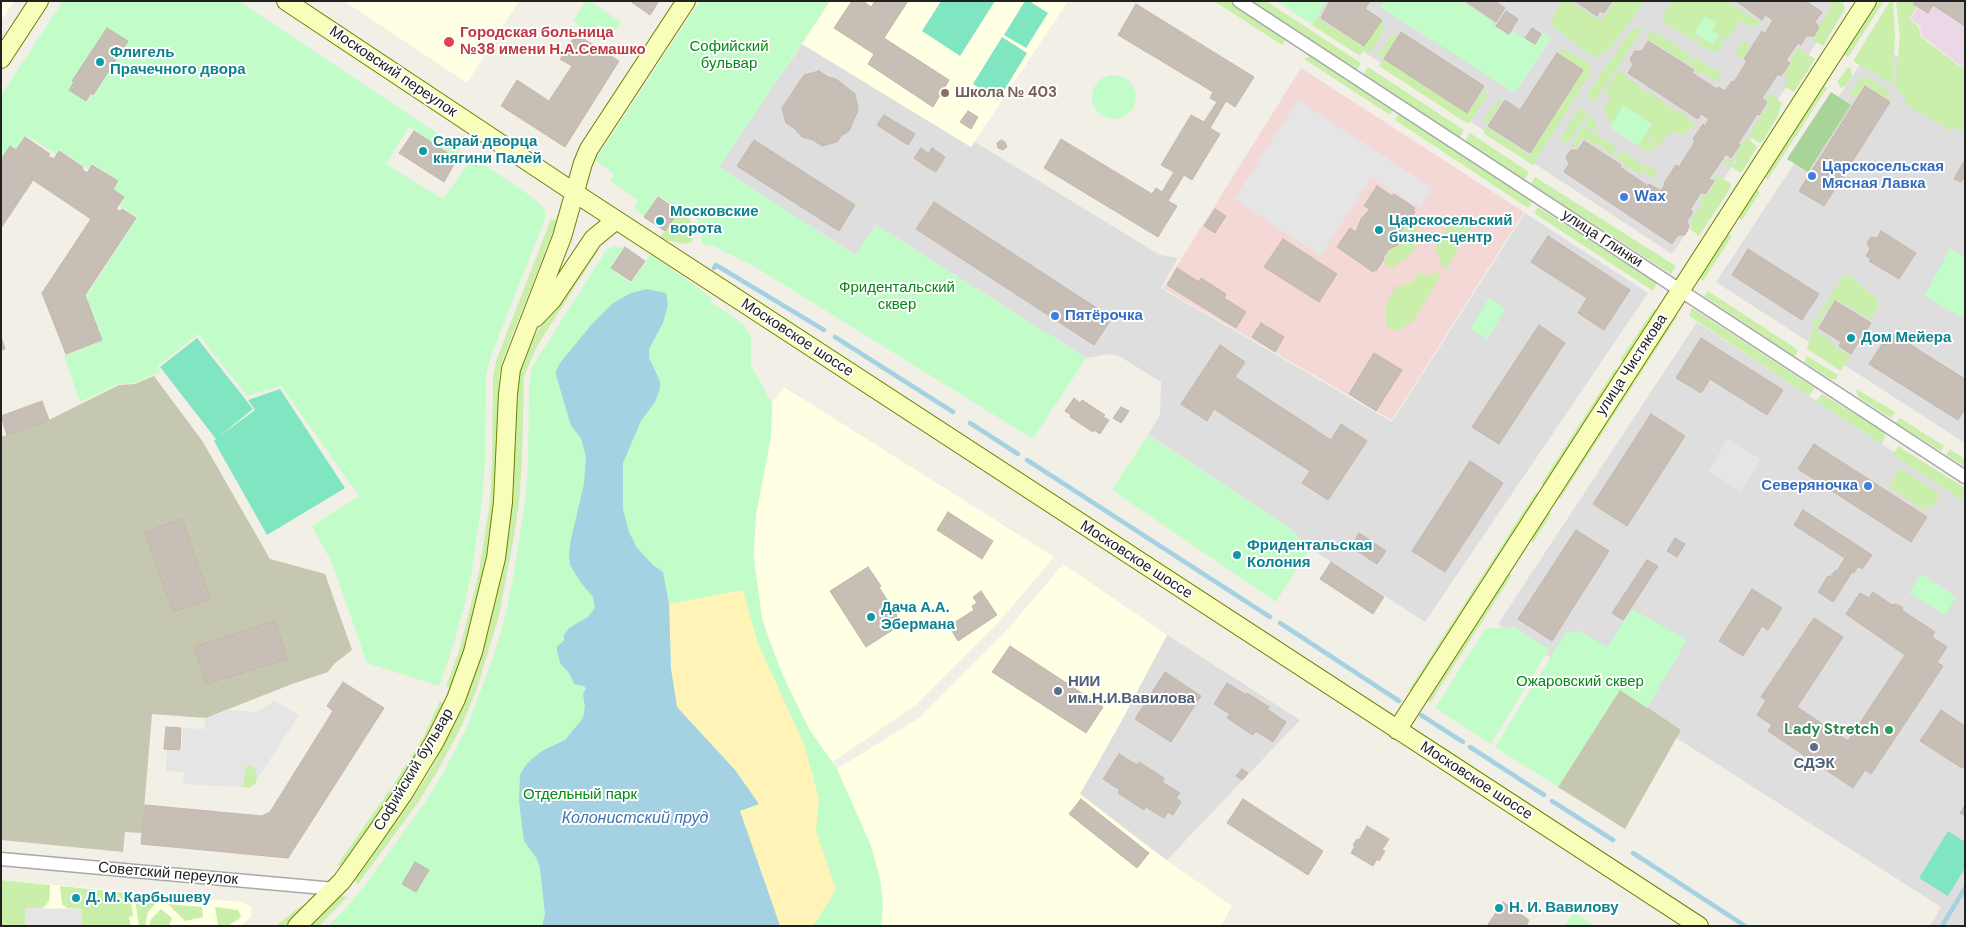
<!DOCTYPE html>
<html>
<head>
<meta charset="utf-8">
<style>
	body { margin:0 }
	#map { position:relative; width:1966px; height:927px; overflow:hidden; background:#f2efe7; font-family:"DM Sans",sans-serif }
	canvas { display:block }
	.frame { position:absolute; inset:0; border:2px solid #212121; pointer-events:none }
</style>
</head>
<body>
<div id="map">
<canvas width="1966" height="927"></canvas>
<div class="frame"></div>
</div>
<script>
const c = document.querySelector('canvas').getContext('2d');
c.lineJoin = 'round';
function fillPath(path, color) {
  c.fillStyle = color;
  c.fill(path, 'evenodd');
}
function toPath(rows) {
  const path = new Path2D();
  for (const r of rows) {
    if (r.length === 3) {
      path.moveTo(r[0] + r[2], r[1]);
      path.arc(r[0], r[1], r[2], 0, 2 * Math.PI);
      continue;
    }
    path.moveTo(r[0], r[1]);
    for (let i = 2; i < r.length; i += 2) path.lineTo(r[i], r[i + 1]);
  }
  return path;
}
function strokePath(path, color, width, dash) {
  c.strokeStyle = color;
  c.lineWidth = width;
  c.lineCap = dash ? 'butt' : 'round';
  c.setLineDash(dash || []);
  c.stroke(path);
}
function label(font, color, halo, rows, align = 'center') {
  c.font = font + ' "DM Sans",sans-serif';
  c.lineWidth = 4;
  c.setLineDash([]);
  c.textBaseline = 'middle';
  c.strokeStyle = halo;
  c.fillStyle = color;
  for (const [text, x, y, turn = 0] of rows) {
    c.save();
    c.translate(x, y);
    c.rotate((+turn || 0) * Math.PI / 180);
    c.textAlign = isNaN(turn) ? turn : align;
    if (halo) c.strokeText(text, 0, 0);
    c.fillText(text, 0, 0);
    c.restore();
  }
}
fillPath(toPath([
	[1287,1,1845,1,1672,254],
	[1874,43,1948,85,1965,90,1965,443,1716,282],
	[802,44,971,147,975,142,1160,255,1178,258,1161,288,1392,422,1525,213,1648,293,1425,622,1310,548,1287,526,1148,435,1160,415,1161,382,1119,356,1109,354,1086,358,876,225,855,255,719,167],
	[1697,322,1965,499,1965,926,1930,926,1941,907,1498,624],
	[1167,635,1300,720,1167,860,1080,794,1121,722]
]), '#dfdede');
fillPath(toPath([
	[1301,68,1524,212,1392,420,1163,288]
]), '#f3d8d6');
fillPath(toPath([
	[1965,1,1965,69,1921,35,1920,26,1910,19,1918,7,1913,4]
]), '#ebd8e7');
fillPath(toPath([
	[1,1,14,1,1,21],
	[344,1,519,1,467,83],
	[830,1,1068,1,971,147,802,44],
	[784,387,1054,557,998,623,915,706,832,762,809,729,781,671,762,618,754,567,756,515,771,436,772,403],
	[1063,564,1167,635,1121,722,1080,794,1152,850,1232,906,1221,926,881,926,880,879,871,846,837,769,919,718,1007,630],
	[1,880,241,902,252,907,251,917,241,926,1,926]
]), '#feffe3');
fillPath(toPath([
	[154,376,203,442,270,559,325,574,352,650,334,664,328,672,292,684,206,718,152,714,142,833,125,832,123,852,1,840,1,437,49,420,119,385,135,384],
	[1620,689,1681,730,1625,829,1558,787]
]), '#c6c7b1');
fillPath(toPath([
	[1214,1,1232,1,1287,37,1282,45],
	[1246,1,1266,1,1361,63,1355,73],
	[1562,1,1569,1,1601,21,1615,1,1645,1,1610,49,1597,57,1591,56,1555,28,1552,22,1553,16],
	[1672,1,1727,1,1761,23,1759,26,1750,26,1740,20,1726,41,1712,30,1717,24,1694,33,1697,35,1693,41,1661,20],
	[1826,1,1839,1,1844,5,1845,9,1823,46,1812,40,1832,5],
	[1877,1,1884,1,1848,57,1843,54],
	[1890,1,1893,1,1895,37,1892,84,1853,61],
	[1896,1,1914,1,1912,4,1917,7,1909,19,1919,27,1920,36,1965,70,1965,133,1954,127,1951,131,1907,105,1904,97,1895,86,1900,37],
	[1317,18,1364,47,1381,21,1384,25,1384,30,1370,52,1364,49,1360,56,1312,25],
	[1638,27,1642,30,1595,101,1590,98,1590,90,1630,32],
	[1649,32,1654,35,1656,33,1691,55,1686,63,1646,38],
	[1393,34,1398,35,1383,58,1377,54],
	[1700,36,1713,45,1717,38,1725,43,1718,51,1712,52,1696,42],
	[1742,41,1750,46,1743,60,1738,56,1736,52],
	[1798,48,1815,59,1794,92,1783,86,1788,79,1784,76,1792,62,1790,60],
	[1565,49,1589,63,1591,72,1533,165,1483,133,1486,127,1530,155,1584,70,1558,53],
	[1311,55,1395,108,1390,115,1304,59],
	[1695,57,1712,69,1719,70,1720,84,1701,72,1700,74,1697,72,1698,70,1689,64],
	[1383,59,1467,114,1485,88,1487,96,1468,124,1379,66],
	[1368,67,1464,130,1459,139,1362,77],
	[1848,67,1851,69,1852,76,1846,85,1841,88,1837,82],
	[1620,69,1624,72,1623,75,1638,85,1637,87,1644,91,1648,91,1664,102,1663,103,1687,116,1686,118,1696,124,1694,126,1682,135,1677,132,1669,133,1658,148,1647,133,1652,124,1624,105,1611,125,1603,110,1611,97,1604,92],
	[1862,77,1867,77,1888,90,1890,101,1865,84,1856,97,1849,93],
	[1822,85,1827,88,1768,179,1764,177],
	[1768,93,1782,103,1777,118,1762,142,1759,143,1749,135,1770,102,1765,99],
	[1498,100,1502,100,1487,124,1482,121],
	[1580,108,1588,112,1568,143,1559,140],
	[1401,111,1534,199,1528,208,1395,120],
	[1590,114,1596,124,1600,134,1584,124],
	[1582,126,1617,148,1612,155,1599,144,1597,146,1583,137,1574,148,1571,146],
	[1470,133,1529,172,1523,183,1463,144],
	[1646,135,1656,150,1647,151,1638,146],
	[1747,137,1757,147,1742,172,1740,172,1724,163,1726,159,1735,164,1737,161,1734,158],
	[1621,151,1644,166,1655,168,1656,179,1643,171,1641,175,1629,167,1628,168,1624,166,1625,164,1616,158],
	[1716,175,1730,183,1731,187,1699,236,1690,229,1692,226,1690,222,1702,203,1699,201,1703,195,1706,197,1716,181,1713,179],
	[1535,177,1676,266,1671,274,1531,184],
	[1755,189,1760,192,1742,220,1737,217],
	[1538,207,1657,283,1653,291,1534,213],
	[679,210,682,211,683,210,690,219,694,231,692,242,685,244,666,240,661,241,659,239],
	[1474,217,1474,223,1446,269,1442,267,1440,259,1435,249,1452,218],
	[551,219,557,221,503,359,499,377,499,461,496,501,485,573,466,650,453,687,446,687,460,648,479,572,490,501,492,461,493,376,497,358],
	[1410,222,1419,228,1415,235,1417,241,1416,248,1406,259,1398,262,1393,269,1384,263,1386,259,1384,258,1389,250,1399,245,1402,238,1401,233,1406,224,1408,225],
	[1727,233,1732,236,1703,281,1699,278],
	[592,247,598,251,537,346,524,376,522,461,519,502,514,536,499,616,477,688,462,725,437,772,417,804,358,884,354,880,411,801,432,768,455,722,471,686,492,614,500,577,511,501,517,374,531,342],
	[1436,272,1441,275,1413,321,1398,331,1387,327,1385,319,1386,307,1396,285,1401,287,1408,283,1411,284,1418,273,1429,276],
	[1851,276,1876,299,1878,308,1871,319,1862,313,1860,315,1846,303,1844,305,1835,299,1827,312,1825,311,1820,318,1822,320,1816,331,1831,340,1830,343,1850,356,1841,371,1807,349,1815,320,1842,278,1845,276],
	[1708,291,1798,350,1796,355,1792,355,1704,296],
	[1692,308,1815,388,1809,396,1691,317,1689,314],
	[1654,309,1657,311,1624,362,1620,360],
	[1674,315,1677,317,1560,499,1557,497],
	[1807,356,1838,375,1836,379,1831,379,1804,362],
	[1615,369,1618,371,1545,486,1541,484],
	[1856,389,1895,412,1891,418,1858,397],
	[1822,394,1886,433,1882,444,1816,401],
	[1900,418,1944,446,1941,451,1896,423],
	[1898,446,1965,488,1965,502,1893,455],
	[1950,449,1965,459,1965,467,1946,455],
	[1900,468,1940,494,1932,508,1928,506,1925,511,1889,486],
	[1536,492,1540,495,1413,693,1409,690],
	[1548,512,1551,514,1533,543,1531,539],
	[1508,574,1512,575,1430,703,1426,700],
	[440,701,445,705,398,791,343,868,338,864,392,787,424,736],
	[247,765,254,766,258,776,255,784,249,788,242,787],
	[1,880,50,885,49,901,43,908,25,908,25,926,1,926],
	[60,886,130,893,133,916,129,917,131,926,82,926,82,909,67,908,62,904],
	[340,896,347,897,319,926,310,926],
	[135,900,158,901,148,912,145,926,139,926],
	[168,904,202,907,203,917,185,921],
	[302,905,300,914,286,926,276,926],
	[215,907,238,910,241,916,239,919,227,926,218,926],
	[161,909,172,918,169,926,149,926,151,919]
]), '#c9efaa');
fillPath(toPath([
	[1831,92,1851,105,1808,172,1787,159]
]), '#a8d499');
fillPath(toPath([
	[743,589,758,644,804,744,819,799,817,831,836,890,813,926,780,926,740,811,759,804,735,770,677,707,675,702,671,669,669,604]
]), '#fff3b8');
fillPath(toPath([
	[63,1,239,1,461,149,456,158,409,127,386,164,443,199,473,157,532,197,543,207,546,212,545,219,491,356,486,375,485,461,482,500,472,571,464,607,453,646,439,686,367,663,332,563,312,526,359,496,281,386,247,396,198,334,157,367,161,372,134,383,118,384,80,402,64,356,103,340,86,296,137,218,120,206,125,197,114,189,119,181,92,163,88,169,59,150,56,154,26,135,16,149,10,146,1,159,1,95],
	[107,28,127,41,87,101,69,90,74,82,73,81],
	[586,1,590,1,621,22,613,34,598,24,592,33,573,21],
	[700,1,830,1,719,167,855,255,876,225,1086,358,1033,439,752,265,715,247,702,244,701,232,695,214,686,205,682,211,658,195,644,216,634,208,638,200,610,181,614,174,595,160],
	[1277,1,1327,1,1312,25],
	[1384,1,1461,1,1495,23,1493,25,1509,36,1513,31,1535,45,1543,33,1551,38,1515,93,1380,7],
	[1705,16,1717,24,1712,30,1719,35,1713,45,1694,33],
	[1114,97,22],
	[1623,105,1652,124,1638,146,1613,129,1611,125],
	[614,246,623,248,610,268,631,283,651,254,712,298,711,302,744,325,751,336,751,365,772,403,771,436,756,515,753,552,762,618,769,641,788,687,809,729,837,769,871,846,880,879,883,905,881,926,813,926,836,890,816,831,819,799,804,744,758,644,743,590,669,604,671,669,677,707,735,770,759,804,740,811,780,926,328,926,347,907,365,885,422,807,442,775,467,727,493,658,505,617,513,578,525,502,528,461,529,386,532,367,607,249],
	[1950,249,1965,257,1965,319,1924,296],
	[1489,298,1506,308,1487,339,1470,329],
	[1148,435,1287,526,1310,548,1276,602,1112,490],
	[1921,574,1956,597,1945,615,1909,593],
	[1632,609,1687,640,1647,708,1620,690,1558,787,1495,747,1565,634,1577,630,1607,647],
	[1514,627,1549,649,1491,744,1435,708,1485,629],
	[1574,912,1595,926,1565,926]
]), '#c2fdc9');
fillPath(toPath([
	[941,1,995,1,960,56,922,31],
	[1025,1,1029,1,1048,13,1026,48,1004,35],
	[1002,37,1027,53,998,100,973,84],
	[197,338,253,409,217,438,255,410,248,400,280,389,345,488,267,535,214,441,216,439,160,367],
	[1948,831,1965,842,1965,868,1948,896,1919,878]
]), '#80e6c2');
fillPath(toPath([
	[1298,100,1433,188,1420,209,1371,178,1321,256,1234,199],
	[1728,439,1761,459,1740,492,1708,471],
	[274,701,299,715,258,778,254,766,247,765,242,787,183,784,184,772,166,771,167,750,181,751,183,728,205,729,205,719,229,710,257,712],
	[25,908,82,909,82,926,25,926]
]), '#e5e5e5');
fillPath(toPath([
	[647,289,666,293,667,298,668,305,663,323,649,349,649,358,660,381,660,389,655,402,641,421,623,463,623,509,629,532,637,548,653,565,663,572,669,604,671,669,677,707,735,770,759,804,740,811,780,926,542,926,545,914,540,869,537,859,524,841,519,801,520,775,525,766,532,759,542,751,565,740,583,718,585,707,583,694,586,688,583,686,574,684,569,673,560,663,557,650,557,646,564,641,564,635,569,628,588,617,595,608,593,597,581,583,570,565,569,553,571,539,584,484,586,457,581,438,571,426,556,375,556,371,560,363,592,324,613,303,631,293]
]), '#a5d2e2');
strokePath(toPath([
	[714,268,716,265,824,330],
	[835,337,953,412],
	[970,423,1018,454],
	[1027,460,1270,617],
	[1280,623,1399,701],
	[1421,715,1463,742],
	[1470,747,1544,795],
	[1552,801,1613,840],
	[1633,853,1745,926],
	[1942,926,1965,888]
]), '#a5d2e2', 4.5);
const building = toPath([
	[630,1,659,1,650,15,630,1],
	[852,1,863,1,871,7,875,1,908,1,884,38,949,80,933,107,868,64,874,54,834,28,852,1],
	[1330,1,1370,1,1365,9,1382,20,1364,46,1321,18,1330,1],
	[1465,1,1495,1,1505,8,1496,22,1465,1],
	[1575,1,1612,1,1604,13,1600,11,1597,16,1575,1],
	[1736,1,1805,1,1822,12,1815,22,1819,27,1814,36,1806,36,1801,45,1798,43,1786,60,1790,63,1781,76,1778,74,1762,98,1767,102,1759,115,1757,114,1738,144,1740,145,1731,158,1726,154,1709,179,1714,181,1705,194,1701,192,1690,210,1693,212,1687,221,1689,227,1685,235,1678,235,1672,244,1564,172,1569,164,1566,157,1571,150,1578,150,1584,141,1621,165,1620,167,1648,186,1649,184,1661,191,1665,184,1664,183,1676,165,1679,167,1684,159,1695,142,1693,139,1703,124,1705,126,1709,119,1701,114,1698,119,1628,73,1633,65,1630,59,1635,51,1642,51,1648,41,1694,70,1692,73,1717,89,1718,87,1725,91,1732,81,1734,82,1747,61,1744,59,1762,31,1765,34,1773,20,1765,15,1762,20,1736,1],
	[1915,1,1965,1,1965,26,1933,5,1928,13,1913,4,1915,1],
	[1136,4,1254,77,1235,107,1226,101,1216,118,1210,128,1220,134,1192,180,1184,175,1168,201,1177,206,1158,237,1044,168,1061,139,1152,194,1156,188,1162,192,1174,172,1161,165,1191,115,1204,122,1217,102,1210,98,1213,92,1118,35,1136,4],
	[1506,11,1518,19,1509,34,1496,26,1506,11],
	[107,28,128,41,93,95,91,93,86,101,69,90,74,82,72,81,107,28],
	[1532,28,1541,34,1535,44,1525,38,1532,28],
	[1401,32,1484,86,1467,113,1384,59,1401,32],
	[576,34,619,61,565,147,501,106,517,80,549,101,572,66,560,59,576,34],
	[1557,53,1583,70,1530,153,1488,126,1505,100,1520,110,1557,53],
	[819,71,828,77,836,79,855,94,858,110,849,131,841,136,837,142,822,146,813,140,802,137,794,128,786,123,782,108,804,75,819,71],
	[1865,86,1890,102,1824,206,1799,191,1865,86],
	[968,111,978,117,971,129,960,122,968,111],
	[884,115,915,134,908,145,877,125,884,115],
	[414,131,457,159,444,182,399,153,414,131],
	[25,137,50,154,48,156,54,159,59,151,83,167,82,169,87,173,92,165,118,181,113,189,124,197,116,209,120,211,122,209,136,218,85,295,102,340,66,354,42,293,91,219,33,180,1,228,1,160,10,146,16,150,25,137],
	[754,140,855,205,839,231,737,166,754,140],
	[1001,140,1005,142,1007,147,1003,150,998,148,997,143,1001,140],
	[921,148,928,153,921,163,914,158,921,148],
	[932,148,945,157,936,172,922,164,932,148],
	[1963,163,1965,164,1965,176,1961,182,1954,179,1963,163],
	[1377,186,1392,196,1394,194,1415,208,1413,211,1415,212,1400,232,1401,237,1398,245,1389,249,1383,258,1384,259,1376,271,1375,270,1373,272,1337,247,1350,228,1356,232,1361,219,1370,209,1364,206,1377,186],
	[658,197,679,211,665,231,644,217,658,197],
	[934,202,1112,318,1094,345,916,229,934,202],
	[1215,209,1226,216,1215,233,1204,226,1215,209],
	[1881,231,1916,253,1899,279,1869,261,1871,259,1866,256,1870,249,1867,243,1871,237,1877,238,1881,231],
	[1548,236,1630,290,1604,330,1578,313,1587,298,1531,262,1548,236],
	[1283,239,1337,274,1319,302,1264,267,1283,239],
	[625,247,645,261,631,281,611,268,625,247],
	[1748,249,1819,294,1802,320,1732,275,1748,249],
	[1177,268,1199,282,1201,278,1226,294,1224,298,1246,312,1236,328,1167,285,1177,268],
	[1835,301,1871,323,1851,354,1839,346,1841,342,1819,328,1835,301],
	[1261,323,1284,337,1275,352,1252,337,1261,323],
	[1539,325,1565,343,1499,444,1472,427,1539,325],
	[1890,332,1965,379,1965,409,1958,420,1869,364,1890,332],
	[1,337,5,349,1,350,1,337],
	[1701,338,1783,390,1767,415,1710,379,1701,393,1676,378,1701,338],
	[1220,345,1245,362,1235,377,1331,440,1341,424,1367,441,1328,500,1302,483,1310,471,1214,409,1207,421,1181,404,1220,345],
	[1374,353,1402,370,1376,411,1349,394,1374,353],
	[1074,398,1080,403,1082,400,1105,415,1103,417,1109,420,1100,434,1094,430,1093,432,1070,417,1071,415,1065,411,1074,398],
	[42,401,49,420,7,435,1,416,42,401],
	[1121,407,1129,411,1121,423,1113,418,1121,407],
	[1651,414,1685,436,1627,526,1593,504,1651,414],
	[1814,444,1927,517,1911,542,1798,469,1814,444],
	[1470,461,1503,483,1445,572,1412,551,1470,461],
	[1803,510,1872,555,1862,569,1858,566,1854,573,1852,572,1833,602,1818,592,1828,576,1830,577,1836,570,1837,571,1845,558,1794,525,1803,510],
	[948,512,993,541,982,559,937,530,948,512],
	[182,519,210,599,173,612,145,532,182,519],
	[1576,530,1609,551,1552,641,1518,619,1576,530],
	[1359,533,1386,551,1377,564,1351,547,1359,533],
	[1675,538,1685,544,1677,557,1667,551,1675,538],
	[1647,560,1658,566,1623,620,1612,613,1647,560],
	[1331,562,1384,597,1373,614,1320,579,1331,562],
	[868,567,881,586,879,587,902,624,866,647,830,591,868,567],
	[1752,589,1782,608,1768,630,1762,626,1743,656,1719,641,1752,589],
	[981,591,997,615,958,641,949,626,974,610,972,606,977,603,973,597,981,591],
	[1873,592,1892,605,1896,604,1902,607,1903,611,1935,632,1932,637,1947,647,1937,662,1943,666,1871,774,1865,770,1853,788,1768,731,1772,725,1757,715,1766,700,1761,697,1814,618,1843,637,1797,707,1848,741,1905,655,1846,614,1860,593,1869,598,1873,592],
	[275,621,287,659,206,684,194,647,275,621],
	[1010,646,1103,707,1086,733,992,672,1010,646],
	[1165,672,1201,696,1171,742,1135,719,1165,672],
	[343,682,384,708,288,858,141,844,145,805,262,816,270,812,333,711,327,706,343,682],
	[1227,683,1246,695,1247,693,1269,707,1267,709,1286,722,1273,742,1256,731,1253,735,1227,718,1230,714,1214,704,1227,683],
	[1941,710,1965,726,1965,764,1962,768,1920,741,1941,710],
	[166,727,181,728,180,750,164,749,166,727],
	[1119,754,1137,765,1139,762,1164,778,1162,782,1180,793,1176,798,1181,802,1173,815,1168,812,1164,818,1146,807,1144,810,1118,793,1120,790,1103,779,1119,754],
	[1242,769,1248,773,1242,780,1236,776,1242,769],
	[1081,799,1149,853,1137,868,1069,814,1081,799],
	[1243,799,1323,851,1308,875,1227,823,1243,799],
	[1965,805,1965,816,1960,813,1965,805],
	[1367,826,1389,839,1382,850,1385,851,1379,861,1377,859,1373,866,1351,853,1355,846,1353,845,1357,839,1359,840,1367,826],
	[415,862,429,870,416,892,402,884,415,862],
	[1503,902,1529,920,1526,926,1487,926,1503,902]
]);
fillPath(building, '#c7beb6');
strokePath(building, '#c5b6a8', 1);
const street = toPath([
	[1239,1,1965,477],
	[1,859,335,889]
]);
const secondary = toPath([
	[286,1,575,193,1699,926],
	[1,59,39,1],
	[535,318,552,300,593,239,616,220],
	[1397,730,1867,1],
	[297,926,342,881,372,839,403,794,435,741,456,699,473,652,496,558,503,502,508,394,511,369,562,237,583,163,589,149,686,1]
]);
strokePath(street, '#a8a8a8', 15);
strokePath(secondary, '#6d8000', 20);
strokePath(street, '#fff', 12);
strokePath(secondary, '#f8feb9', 18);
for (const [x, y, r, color] of [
	[449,42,6,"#e0444e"],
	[100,62,5,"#0f9aa8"],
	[945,93,5,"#8d6e63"],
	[423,151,5,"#0f9aa8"],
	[1812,176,5,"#3f7fe0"],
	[1624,197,5,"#3f7fe0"],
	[660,221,5,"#0f9aa8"],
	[1379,230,5,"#0f9aa8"],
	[1055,316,5,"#3f7fe0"],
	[1851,338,5,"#0f9aa8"],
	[1868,486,5,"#3f7fe0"],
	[1237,555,5,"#0f9aa8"],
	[871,617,5,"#0f9aa8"],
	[1058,691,5,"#5c6f8a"],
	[1889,730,5,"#2e9e5b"],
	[1814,747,5,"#5c6f8a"],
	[76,898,5,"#0f9aa8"],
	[1499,908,5,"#0f9aa8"]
]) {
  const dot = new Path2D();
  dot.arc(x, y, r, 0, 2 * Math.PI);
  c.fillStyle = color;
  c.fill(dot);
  strokePath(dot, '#fff', 2);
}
label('bold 15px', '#be3a42', '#fff', [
	["Городская больница",460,33],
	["№38 имени Н.А.Семашко",460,50]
], 'left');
label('15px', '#048a14', '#fff', [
	["Софийский",729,47],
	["бульвар",729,64],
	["Фридентальский",897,288],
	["сквер",897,305],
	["Ожаровский сквер",1580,682],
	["Отдельный парк",580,795]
]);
label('bold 15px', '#0d838f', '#fff', [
	["Флигель",110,53],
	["Прачечного двора",110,70],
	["Сарай дворца",433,142],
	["княгини Палей",433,159],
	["Московские",670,212],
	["ворота",670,229],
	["Царскосельский",1389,221],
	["бизнес-центр",1389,238],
	["Дом Мейера",1861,338],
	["Фридентальская",1247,546],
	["Колония",1247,563],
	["Дача А.А.",881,608],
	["Эбермана",881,625],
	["Д. М. Карбышеву",86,898],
	["Н. И. Вавилову",1509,908]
], 'left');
label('15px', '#212121', '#fff', [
	["Московский переулок",393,72,34],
	["улица Глинки",1602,239,33],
	["Московское шоссе",797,338,33],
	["улица Чистякова",1632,365,-57],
	["Московское шоссе",1136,560,33],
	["Софийский бульвар",414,770,-59],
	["Московское шоссе",1476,781,33],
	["Советский переулок",168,874,5]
]);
label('bold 15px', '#785e54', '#fff', [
	["Школа № 403",955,93]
], 'left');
label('bold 15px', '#366cbe', '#fff', [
	["Царскосельская",1822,167],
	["Мясная Лавка",1822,184],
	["Wax",1634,197],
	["Пятёрочка",1065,316],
	["Северяночка",1858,486,"right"]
], 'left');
label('bold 15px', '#4e5e75', '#fff', [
	["НИИ",1068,682],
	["им.Н.И.Вавилова",1068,699],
	["СДЭК",1814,764,"center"]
], 'left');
label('bold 15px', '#27864d', '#fff', [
	["Lady Stretch",1879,730]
], 'right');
label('italic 16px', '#4275b1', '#fff', [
	["Колонистский пруд",635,819]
]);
</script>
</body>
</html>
